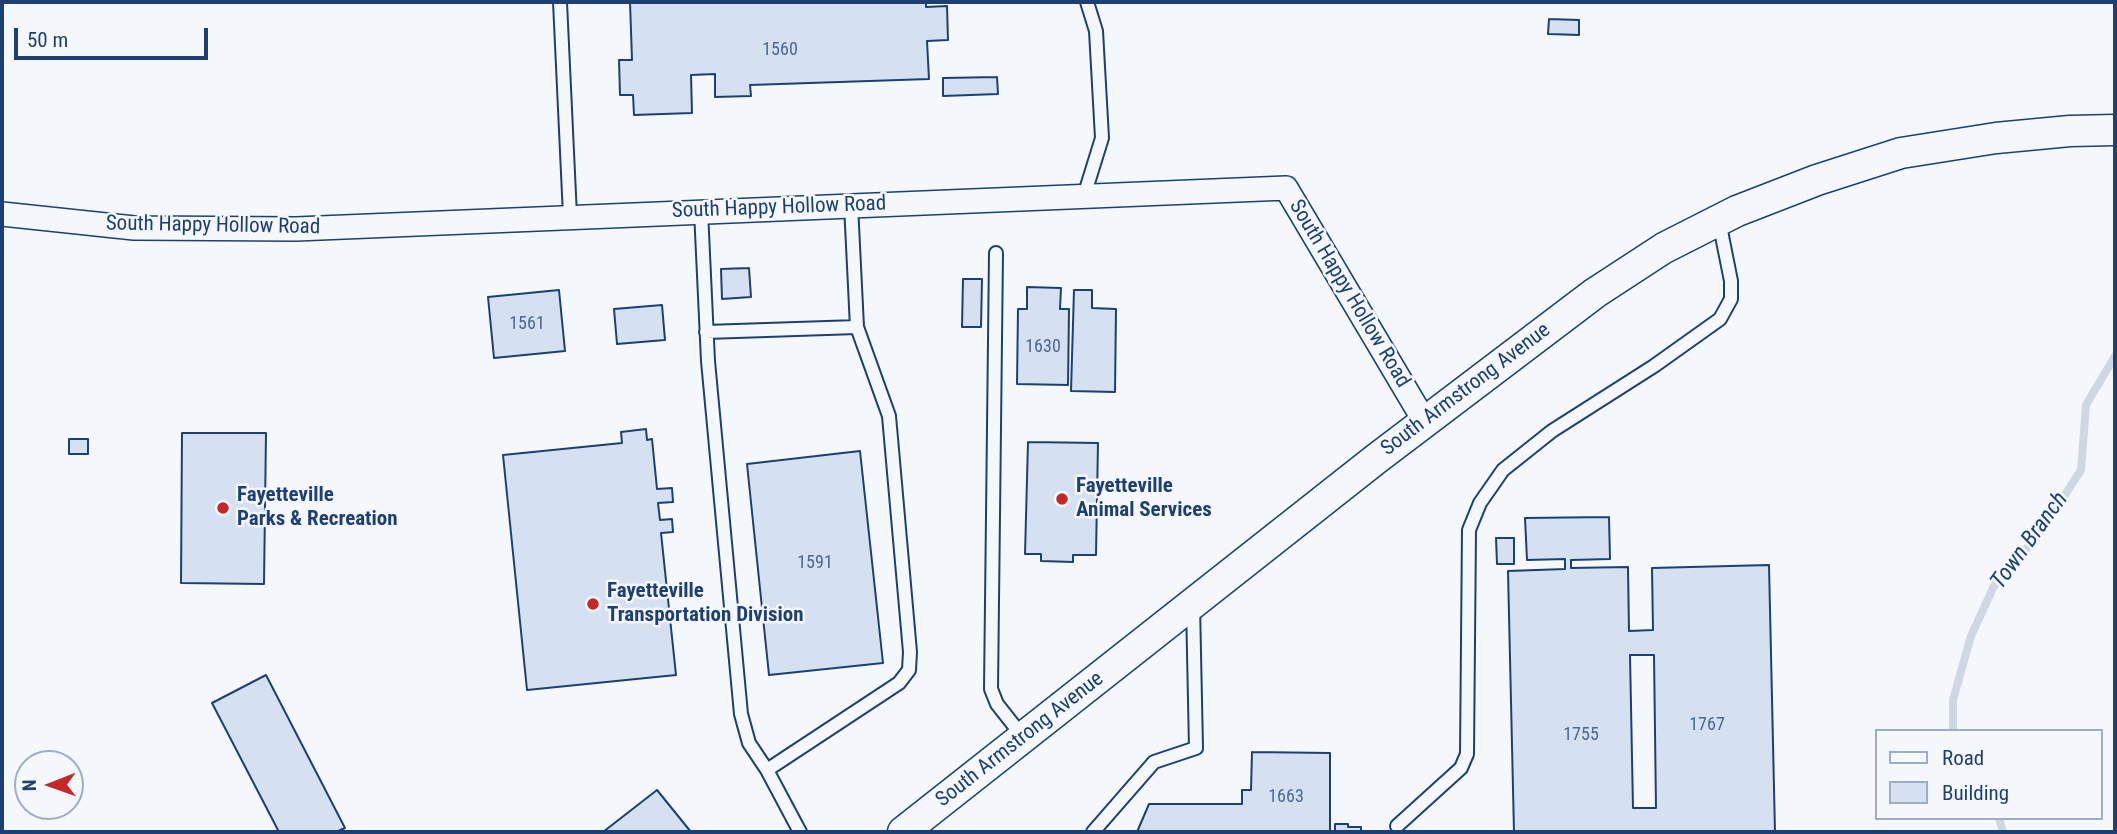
<!DOCTYPE html>
<html>
<head>
<meta charset="utf-8">
<style>
	body { margin:0 }
	#map { position:relative; width:2117px; height:834px; overflow:hidden; background:#f4f7fb; font-family:"Roboto Condensed",sans-serif }
	canvas { display:block }
	.frame { position:absolute; inset:0; border:4px solid #1d3f73; pointer-events:none }
	.legend { position:absolute; left:1875px; top:729px; width:228px; height:91px; box-sizing:border-box; background:#f4f7fb; border:2px solid #9eadc5; margin:0; padding:9px 12px; list-style:none; font-size:21px; color:#1d3f73 }
	.legend li { display:flex; align-items:center; gap:14px; height:35px }
	.legend b { width:35px; border:2px solid #9eadc5 }
	.north { position:absolute; left:14px; top:750px; width:70px; height:70px; box-sizing:border-box; background:#f4f7fb; border:2px solid #9eadc5; border-radius:50%; rotate:269deg; font-size:19px; font-weight:700; line-height:28px; text-align:center; color:#1d3f73 }
	.north::after { content:''; display:block; margin:auto; width:24px; height:32px; background:#c62828; clip-path:polygon(50% 0,100% 100%,50% 72%,0 100%) }
	.scale { position:absolute; left:14px; top:28px; width:194px; height:32px; box-sizing:border-box; border:4px solid #1d3f73; border-top:0; padding-left:9px; font-size:21px; line-height:24px; white-space:nowrap; color:#1d3f73; -webkit-text-stroke:5px #f4f7fb; paint-order:stroke }
</style>
</head>
<body>
<div id="map">
<canvas width="2117" height="834"></canvas>
<div class="frame"></div>
<ul class="legend">
<li><b style="height:9px;background:#f4f7fb"></b>Road</li>
<li><b style="height:19px;background:#d5e0f0"></b>Building</li>
</ul>
<div class="north">N</div>
<div class="scale">50 m</div>
</div>
<script>
const c = document.querySelector('canvas').getContext('2d');
c.lineJoin = 'round';
function toPath(rows) {
  const path = new Path2D();
  for (const r of rows) {
    path.moveTo(r[0], r[1]);
    for (let i = 2; i < r.length; i += 2) path.lineTo(r[i], r[i + 1]);
  }
  return path;
}
function strokePath(path, color, width, dash) {
  c.strokeStyle = color;
  c.lineWidth = width;
  c.lineCap = dash ? 'butt' : 'round';
  c.setLineDash(dash || []);
  c.stroke(path);
}
function fillPath(path, color) {
  c.fillStyle = color;
  c.fill(path, 'evenodd');
}
function label(font, color, halo, rows, align = 'center') {
  c.font = font + ' "Roboto Condensed",sans-serif';
  c.lineWidth = 5;
  c.setLineDash([]);
  c.textBaseline = 'middle';
  c.strokeStyle = halo;
  c.fillStyle = color;
  for (const [text, x, y, turn = 0] of rows) {
    c.save();
    c.translate(x, y);
    c.rotate((+turn || 0) * Math.PI / 180);
    c.textAlign = isNaN(turn) ? turn : align;
    if (halo) c.strokeText(text, 0, 0);
    c.fillText(text, 0, 0);
    c.restore();
  }
}
strokePath(toPath([
	[1953,731,1953,700,1971,636,1994,586,2041,532,2081,470,2086,405,2115,356],
	[1999,818,2003,832]
]), '#cfd7e4', 8);
const building = toPath([
	[630,2,926,2,926,7,947,6,948,40,927,41,929,79,750,85,751,96,715,97,715,74,691,75,692,113,634,115,633,95,620,95,619,60,632,60,630,2],
	[1549,19,1579,20,1579,35,1548,34,1549,19],
	[997,77,998,94,943,96,943,78,997,77],
	[749,268,751,297,722,299,721,269,749,268],
	[963,279,982,279,981,327,962,327,963,279],
	[1027,287,1061,288,1060,309,1069,309,1068,385,1017,384,1018,309,1027,309,1027,287],
	[559,290,565,351,494,358,488,297,559,290],
	[1074,290,1092,290,1092,308,1116,309,1115,392,1071,391,1074,290],
	[662,305,665,340,617,344,614,309,662,305],
	[646,429,647,440,652,439,657,489,672,488,673,502,658,503,660,520,672,519,673,532,661,533,676,675,527,690,503,455,622,443,621,432,646,429],
	[182,433,266,433,264,584,181,583,182,433],
	[69,439,88,439,88,454,69,454,69,439],
	[1028,442,1098,443,1096,555,1073,555,1073,562,1041,561,1041,554,1025,554,1028,442],
	[860,451,883,663,769,675,747,464,860,451],
	[1609,517,1610,559,1571,560,1571,568,1628,567,1629,631,1653,630,1652,568,1769,565,1775,832,1514,832,1508,571,1565,569,1565,559,1527,560,1525,518,1609,517],
	[1630,655,1654,655,1656,808,1633,808,1630,655],
	[1496,538,1514,538,1514,564,1497,564,1496,538],
	[266,675,345,828,336,832,279,832,212,703,266,675],
	[1252,752,1330,753,1330,831,1335,831,1335,824,1348,824,1348,827,1361,827,1361,832,1137,832,1149,804,1242,804,1242,790,1251,790,1252,752],
	[657,790,691,832,603,832,657,790]
]);
fillPath(building, '#d5e0f0');
strokePath(building, '#1d3f73', 2);
const service = toPath([
	[560,2,570,216],
	[1084,196,1102,138,1096,31,1087,2],
	[701,211,708,361,741,714,749,743,767,770,800,832],
	[996,253,991,689,997,704,1023,737],
	[706,332,857,327],
	[767,770,899,683,909,670,910,652,889,416,857,327,851,205],
	[1397,826,1461,768,1467,754,1469,530,1480,503,1503,470,1552,431,1654,366,1720,319,1731,299,1731,281,1719,221],
	[1093,832,1154,762,1196,748,1193,605]
]);
const minor = toPath([
	[2,214,134,228,296,229,1286,188,1425,422]
]);
const tertiary = toPath([
	[903,832,1376,459,1595,293,1664,248,1737,211,1817,180,1901,153,1996,138,2070,131,2115,130]
]);
strokePath(service, '#1d3f73', 16);
strokePath(minor, '#1d3f73', 26);
strokePath(tertiary, '#1d3f73', 33);
strokePath(service, '#f4f7fb', 12);
strokePath(minor, '#f4f7fb', 23);
strokePath(tertiary, '#f4f7fb', 30);
for (const [x, y, r, color] of [
	[1062,499,7,"#c62828"],
	[223,508,7,"#c62828"],
	[593,604,7,"#c62828"]
]) {
  const dot = new Path2D();
  dot.arc(x, y, r, 0, 2 * Math.PI);
  c.fillStyle = color;
  c.fill(dot);
  strokePath(dot, '#f4f7fb', 2.5);
}
label('18px', '#4b6792', null, [
	["1560",780,50],
	["1561",527,324],
	["1630",1043,347],
	["1591",815,563],
	["1767",1707,725],
	["1755",1581,735],
	["1663",1286,797]
]);
label('21px', '#1d3f73', '#f4f7fb', [
	["South Happy Hollow Road",779,208,-2],
	["South Happy Hollow Road",213,226,1],
	["South Happy Hollow Road",1349,294,59],
	["South Armstrong Avenue",1466,390,-37],
	["South Armstrong Avenue",1020,740,-38]
]);
label('bold 21px', '#1d3f73', '#f4f7fb', [
	["Fayetteville",1076,487],
	["Animal Services",1076,511],
	["Fayetteville",237,496],
	["Parks & Recreation",237,520],
	["Fayetteville",607,592],
	["Transportation Division",607,616]
], 'left');
label('italic 23px', '#1d3f73', '#f4f7fb', [
	["Town Branch",2030,541,-54]
]);
</script>
</body>
</html>
